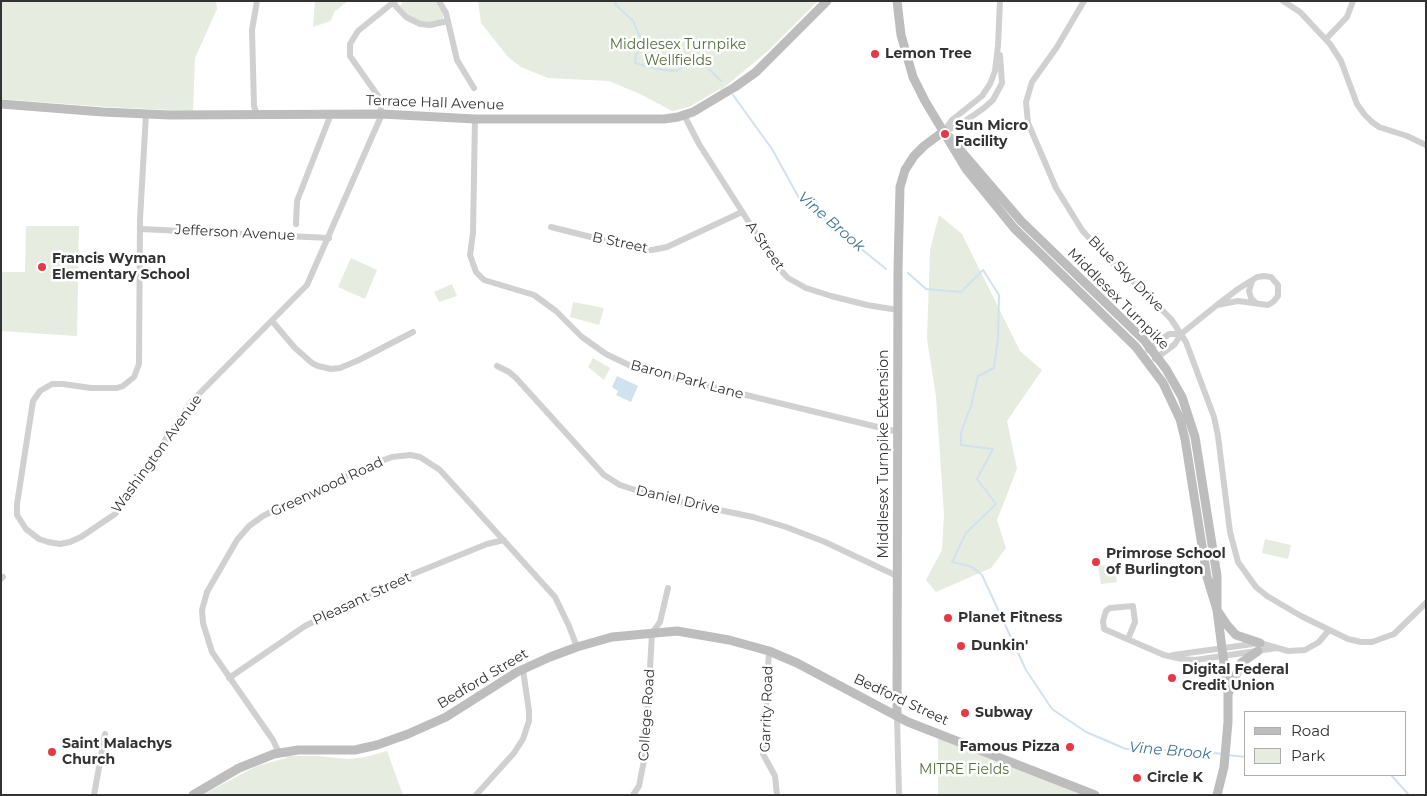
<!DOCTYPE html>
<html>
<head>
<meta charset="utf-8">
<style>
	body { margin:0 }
	#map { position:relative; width:1427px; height:796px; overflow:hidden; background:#fff; font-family:Montserrat,sans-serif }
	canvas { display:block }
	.frame { position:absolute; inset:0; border:2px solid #333; pointer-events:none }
	.legend { position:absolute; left:1244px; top:711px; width:162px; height:65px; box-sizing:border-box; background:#fff; border:1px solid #adadad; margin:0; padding:6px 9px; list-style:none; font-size:15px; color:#333 }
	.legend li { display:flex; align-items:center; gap:10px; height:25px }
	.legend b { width:25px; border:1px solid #adadad }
</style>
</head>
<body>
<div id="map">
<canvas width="1427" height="796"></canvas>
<div class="frame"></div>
<ul class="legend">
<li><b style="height:6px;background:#bdbdbd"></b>Road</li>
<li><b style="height:14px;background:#e6ecdf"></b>Park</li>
</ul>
</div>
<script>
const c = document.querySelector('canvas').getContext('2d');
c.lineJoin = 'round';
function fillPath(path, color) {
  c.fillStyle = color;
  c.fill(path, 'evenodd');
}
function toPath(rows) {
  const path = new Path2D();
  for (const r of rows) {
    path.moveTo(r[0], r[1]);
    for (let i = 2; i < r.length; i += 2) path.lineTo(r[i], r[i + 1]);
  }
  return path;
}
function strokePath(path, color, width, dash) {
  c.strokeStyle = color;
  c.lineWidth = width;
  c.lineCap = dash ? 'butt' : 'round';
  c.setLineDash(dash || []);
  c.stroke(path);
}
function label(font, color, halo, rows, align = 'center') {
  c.font = font + ' Montserrat,sans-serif';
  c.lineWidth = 5;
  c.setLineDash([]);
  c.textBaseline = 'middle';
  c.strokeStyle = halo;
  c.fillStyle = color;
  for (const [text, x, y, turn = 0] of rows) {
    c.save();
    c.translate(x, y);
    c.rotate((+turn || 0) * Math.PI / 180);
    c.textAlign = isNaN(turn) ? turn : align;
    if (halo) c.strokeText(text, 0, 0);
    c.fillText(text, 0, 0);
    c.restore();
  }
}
fillPath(toPath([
	[1,1,216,1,217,9,195,58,193,111,107,107,1,99],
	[315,1,348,1,334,12,331,21,313,27],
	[403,1,435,1,441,7,443,14,443,20,425,24,407,16,400,6],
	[478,1,818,1,768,51,721,90,720,89,689,107,672,111,640,94,609,81,548,78,521,67,508,57,481,23],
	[939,215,962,234,1020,351,1042,370,1007,421,1017,469,997,520,1006,548,991,568,936,592,926,580,942,550,944,514,936,396,927,339,930,250],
	[26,226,79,226,77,336,1,331,1,272,25,272],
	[351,258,377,270,365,299,338,287],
	[452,284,457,296,439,302,434,292],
	[573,302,604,308,599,325,570,317],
	[593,358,610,368,604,380,588,367],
	[1265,539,1291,545,1288,559,1262,553],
	[1115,564,1115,570,1113,570,1114,575,1116,575,1117,582,1101,584,1098,566],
	[938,734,1095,795,938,795],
	[387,751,403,795,202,795,257,766,286,758,287,756,318,756,349,759,366,757]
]), '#e6ecdf');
fillPath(toPath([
	[617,376,638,386,631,402,616,395,618,391,612,387]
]), '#cfe2ee');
strokePath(toPath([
	[617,1,615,4,633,21,644,46,636,54,635,63,656,69,677,71,688,62,699,62,709,69,721,81],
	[733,95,772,149,799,198,886,269],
	[908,273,926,289,961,292,983,270,999,295,998,338,994,368,978,376,971,406,961,432,961,445,993,449,977,479,996,504,966,533,952,562,972,567,982,575,1026,670,1052,709,1086,732,1126,749,1194,751,1223,754],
	[1227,755,1246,757],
	[1391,775,1409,795]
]), '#cfe2ee', 2);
strokePath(toPath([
	[439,1,446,13,457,60,474,88],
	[1084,1,1057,47,1032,82,1026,102,1028,123,1056,188,1082,230,1106,257,1139,287,1171,319,1186,342,1214,417,1218,436,1230,532,1238,562,1256,587,1267,596,1301,616,1348,639,1361,642,1372,642,1394,634,1426,603],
	[1283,1,1300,12,1330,44,1341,61,1357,104,1364,114,1372,122,1379,127,1407,136,1426,145],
	[393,3,406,17,420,24,430,25,448,21],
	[1326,39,1347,17,1353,1],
	[146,114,140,219,139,364,134,377,123,386,117,388,91,388,63,384,52,384,40,391,33,401,17,504,17,515,26,529,39,539,48,542,60,544,70,542,81,537,115,514,191,402,307,285,382,114,378,96,350,56,350,44,358,31,395,1],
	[257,115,254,106,252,30,257,1],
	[684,115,699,144,750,224,775,264,788,278,806,288,831,296,867,305,898,310],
	[475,119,473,233,470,255,476,272,484,280,534,295,556,311,582,337,606,354,635,368,898,432],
	[944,131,952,120,982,96,990,84,995,71,998,46,1000,1],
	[944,131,958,126,984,108,993,100,1002,83,1000,55],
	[296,224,297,201,331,114],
	[551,227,643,250,652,250,667,247,742,212],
	[140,229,329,238],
	[1252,281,1249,291,1251,298,1256,303],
	[272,321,295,348,312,363,318,366,331,369,340,368,359,360,413,332],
	[1148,350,1169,334,1181,334],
	[1155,359,1175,344,1181,334,1217,305,1238,289,1257,277,1264,276,1271,277,1278,285,1278,296,1273,302,1268,305,1238,301,1217,305],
	[497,366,509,372,516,378,604,475,620,485,657,497,753,517,786,527,825,542,897,576],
	[1,579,3,577],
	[1128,639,1135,622,1133,606,1110,608,1106,611,1103,621,1104,629,1164,655,1182,659,1195,660,1277,648],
	[769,651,763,754,775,776,777,795],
	[1173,655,1260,643,1288,651,1305,650,1319,642,1329,630],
	[229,678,305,626,408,576,487,544,504,540],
	[897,716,899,795],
	[279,753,273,740,212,652,203,623,202,610,207,592,237,540,249,526,263,516,287,504,373,464,392,457,410,455,420,457,440,470,555,597,569,626,577,647],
	[94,795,105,734],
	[476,795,514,753,523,739,529,721,529,711,523,670],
	[633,795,639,786,645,755,652,633,660,622,668,588]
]), '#d0d0d0', 6);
strokePath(toPath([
	[897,1,901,35,913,77,925,101,966,169,1014,228,1136,347,1163,383,1180,419,1185,439,1207,577,1217,610,1227,625,1236,635,1260,643],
	[1,104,103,112,170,115,382,114,475,119,664,119,678,117,693,112,735,87,756,72,827,1],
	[949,137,1021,221,1144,340,1166,369,1182,397,1195,437,1217,576,1217,610,1228,694,1228,722,1224,767,1217,795],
	[1229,692,1241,663,1258,651],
	[897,716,898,270,900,187,905,170,914,156,924,146,944,131],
	[193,795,239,768,274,754,298,750,355,750,377,745,408,734,446,717,517,672,550,657,577,647,612,637,677,631,729,640,769,651,797,663,908,722,1095,795]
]), '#bdbdbd', 9);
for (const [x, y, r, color] of [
	[875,54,5,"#e63946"],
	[945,134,5,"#e63946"],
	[42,267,5,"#e63946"],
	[1096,562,5,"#e63946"],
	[948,618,5,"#e63946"],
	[961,646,5,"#e63946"],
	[1172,678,5,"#e63946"],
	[965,713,5,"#e63946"],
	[1070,747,5,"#e63946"],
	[52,752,5,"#e63946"],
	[1137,778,5,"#e63946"]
]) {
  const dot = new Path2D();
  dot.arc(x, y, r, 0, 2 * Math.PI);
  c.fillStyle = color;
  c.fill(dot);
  strokePath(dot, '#fff', 2);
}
label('14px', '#56703f', '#fff', [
	["Middlesex Turnpike",678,45],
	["Wellfields",678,61],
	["MITRE Fields",964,770]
]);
label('bold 14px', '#333', '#fff', [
	["Lemon Tree",885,54],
	["Sun Micro",955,126],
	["Facility",955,142],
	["Francis Wyman",52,259],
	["Elementary School",52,275],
	["Primrose School",1106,554],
	["of Burlington",1106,570],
	["Planet Fitness",958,618],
	["Dunkin'",971,646],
	["Digital Federal",1182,670],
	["Credit Union",1182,686],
	["Subway",975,713],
	["Saint Malachys",62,744],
	["Church",62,760],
	["Famous Pizza",1060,747,"right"],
	["Circle K",1147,778]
], 'left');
label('14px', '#333', '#fff', [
	["Terrace Hall Avenue",435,103,2],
	["Jefferson Avenue",235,233,3],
	["B Street",620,243,12],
	["A Street",765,246,55],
	["Blue Sky Drive",1126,274,45],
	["Middlesex Turnpike",1118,299,45],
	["Baron Park Lane",687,380,15],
	["Washington Avenue",157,454,-54],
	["Middlesex Turnpike Extension",884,454,-90],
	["Greenwood Road",327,487,-25],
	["Daniel Drive",678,500,13],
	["Pleasant Street",362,599,-25],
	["Bedford Street",483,679,-31],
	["Bedford Street",901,700,25],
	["Garrity Road",767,709,-88],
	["College Road",647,715,-86]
]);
label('italic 15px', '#3f7597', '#fff', [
	["Vine Brook",831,222,41],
	["Vine Brook",1170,751,5]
]);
</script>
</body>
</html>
